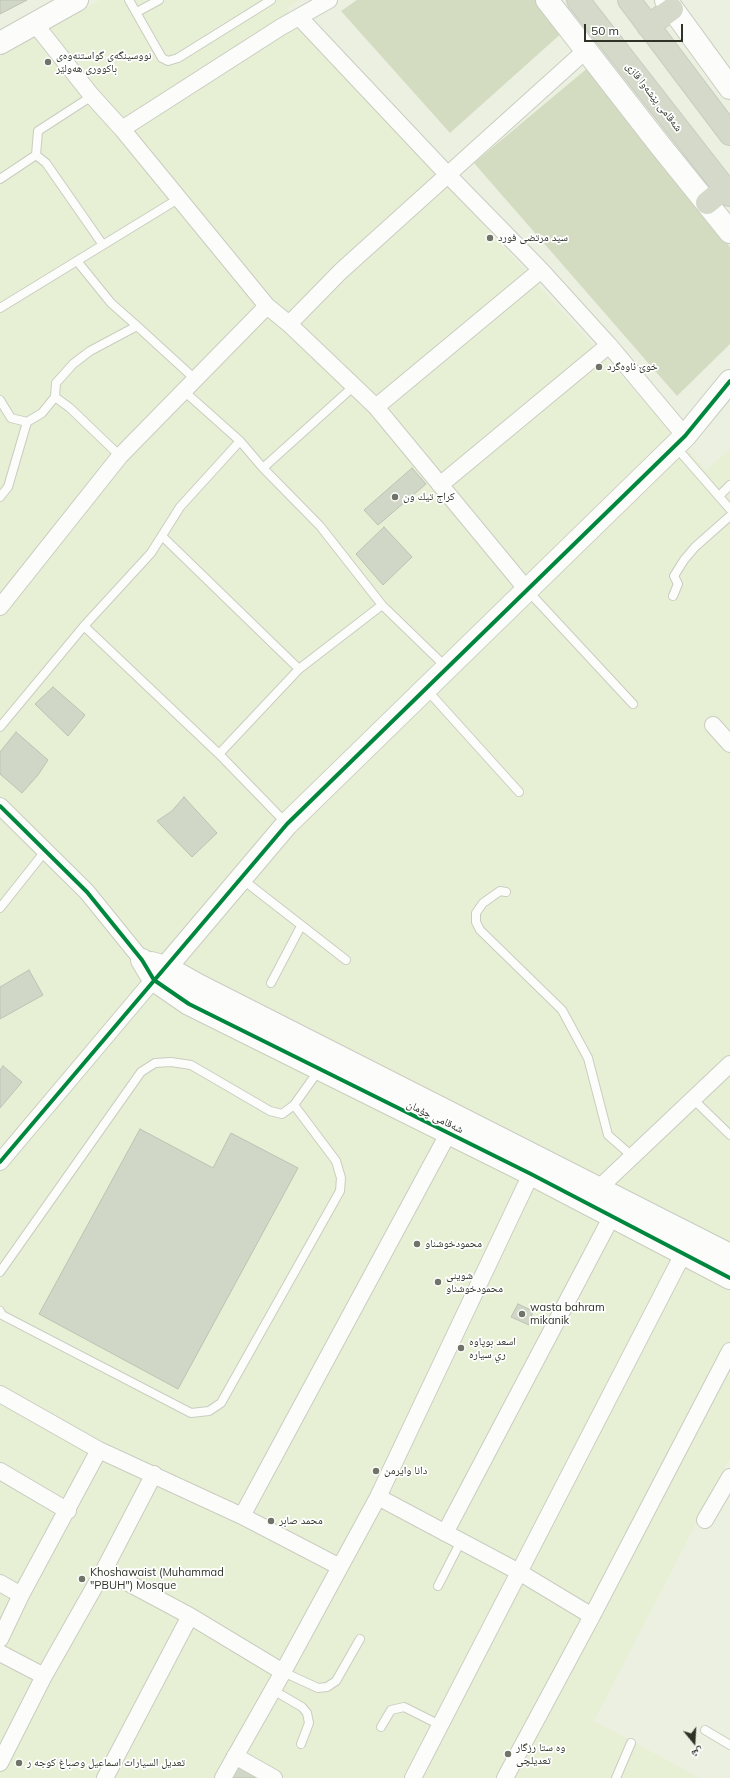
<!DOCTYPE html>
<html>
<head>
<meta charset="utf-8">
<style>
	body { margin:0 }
	#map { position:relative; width:730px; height:1778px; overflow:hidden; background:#ebf0e0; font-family:Mulish,"Noto Naskh Arabic",sans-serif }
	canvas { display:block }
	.north { position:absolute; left:674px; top:1722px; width:40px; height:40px; -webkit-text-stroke:3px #fff; paint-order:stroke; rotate:162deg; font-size:11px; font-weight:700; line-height:16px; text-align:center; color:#2e3227 }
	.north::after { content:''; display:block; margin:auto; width:14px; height:18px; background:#2e3227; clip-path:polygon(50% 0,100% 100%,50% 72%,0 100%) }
	.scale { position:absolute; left:584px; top:24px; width:99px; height:18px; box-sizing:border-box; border:2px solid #2e3227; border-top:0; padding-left:5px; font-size:12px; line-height:14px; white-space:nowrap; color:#2e3227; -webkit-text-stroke:3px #fff; paint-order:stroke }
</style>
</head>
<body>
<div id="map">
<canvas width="730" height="1778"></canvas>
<div class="north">ش</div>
<div class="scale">50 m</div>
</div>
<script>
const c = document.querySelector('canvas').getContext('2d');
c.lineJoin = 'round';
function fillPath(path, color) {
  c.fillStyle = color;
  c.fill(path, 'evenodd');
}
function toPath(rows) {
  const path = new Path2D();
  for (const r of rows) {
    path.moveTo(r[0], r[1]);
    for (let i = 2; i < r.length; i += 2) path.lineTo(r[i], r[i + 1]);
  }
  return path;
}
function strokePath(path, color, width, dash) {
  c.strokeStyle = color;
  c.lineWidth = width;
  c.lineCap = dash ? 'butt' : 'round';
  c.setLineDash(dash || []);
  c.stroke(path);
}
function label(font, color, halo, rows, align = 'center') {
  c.font = font + ' Mulish,"Noto Naskh Arabic",sans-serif';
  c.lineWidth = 3.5;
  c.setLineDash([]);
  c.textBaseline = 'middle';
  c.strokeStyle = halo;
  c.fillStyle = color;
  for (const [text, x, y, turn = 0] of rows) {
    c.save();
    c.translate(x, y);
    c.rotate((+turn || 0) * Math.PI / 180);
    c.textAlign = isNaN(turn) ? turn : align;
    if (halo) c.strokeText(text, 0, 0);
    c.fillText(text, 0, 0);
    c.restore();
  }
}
fillPath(toPath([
	[100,0,300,0,287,8,706,470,730,449,730,1458,594,1721,700,1778,0,1778,0,55]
]), '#e7f0d5');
fillPath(toPath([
	[357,0,540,0,564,31,450,133,341,11],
	[590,66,730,247,730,344,677,396,474,163]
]), '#d3dcc1');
const building = toPath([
	[0,0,27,0,0,14,0,0],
	[412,468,426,484,378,525,364,510,412,468],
	[384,527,412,557,383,585,356,554,384,527],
	[53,687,85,715,68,736,35,704,53,687],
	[16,732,48,760,38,775,22,793,0,774,0,752,16,732],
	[184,797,217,833,192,857,157,821,172,811,184,797],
	[29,970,43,995,0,1019,0,987,29,970],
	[3,1066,22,1082,0,1108,0,1070,3,1066],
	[140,1129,213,1168,231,1133,298,1168,178,1389,39,1314,140,1129],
	[518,1304,533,1311,529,1325,511,1317,518,1304],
	[235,1756,274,1778,222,1778,235,1756]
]);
fillPath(building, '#d1d7c6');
strokePath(building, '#bdc2b5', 1);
const lane = toPath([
	[129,0,162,58,168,61,178,58,271,0],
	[137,12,159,0],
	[36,155,38,131,92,96],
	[0,179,36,155,46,163,103,245],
	[0,308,178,199],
	[137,326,196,380],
	[185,392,240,441,263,468,354,386],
	[55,397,70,408,120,456],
	[0,400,11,418,27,422,42,413,55,397,56,383,73,364,90,351,137,326,111,303,77,261],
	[675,446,730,509],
	[263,468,320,526,382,605,446,667],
	[719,496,730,485],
	[0,497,8,487,27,422],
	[162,536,299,669],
	[528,591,633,704],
	[673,596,678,584,674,576,684,560,695,547,730,516],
	[84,626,219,754,287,824],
	[426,689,519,792],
	[0,727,84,626,151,553,180,507,240,441],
	[219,754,299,669,382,605],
	[242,879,346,960],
	[506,892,500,891,483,903,476,913,476,922,480,930,562,1010,588,1058,608,1135,632,1156],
	[0,908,46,850],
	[271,983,301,926],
	[692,1098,730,1135],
	[0,1272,141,1072,155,1063,171,1062,191,1065,270,1111,282,1114,294,1105,319,1070],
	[0,1311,2,1315,191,1413,209,1411,221,1403,340,1191,341,1178,336,1161,294,1105],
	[438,1586,461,1541],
	[283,1672,318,1688,327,1687,336,1681,360,1639],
	[273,1690,302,1707,307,1713,309,1723,301,1744],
	[381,1727,391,1710,404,1707,440,1725],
	[705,1730,730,1745],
	[616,1778,631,1743]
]);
const street = toPath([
	[300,18,447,174,541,270,609,345,685,436],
	[35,24,92,96,122,129,267,306,289,324,376,407,528,591],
	[122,129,281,27,329,0],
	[289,324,341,271,585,51],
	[376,407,541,270],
	[440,485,609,345],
	[0,607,120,456,267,306],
	[713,725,730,744],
	[0,806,87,892,142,960],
	[0,1162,160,972],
	[599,1188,730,1064],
	[0,1394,99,1450,242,1516,340,1567],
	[0,1471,68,1511],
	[378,1497,519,1572,592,1616],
	[242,1516,448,1134],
	[705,1520,730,1477],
	[445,1533,612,1216],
	[104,1570,190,1616,283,1672],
	[0,1583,21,1595],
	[0,1639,21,1595,99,1450],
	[0,1653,44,1676],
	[235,1756,274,1778],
	[0,1763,44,1676,104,1570,154,1474],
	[105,1778,190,1616],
	[223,1778,283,1672,378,1497,531,1174],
	[413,1778,683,1254],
	[505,1778,592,1616,730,1351]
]);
const secondary = toPath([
	[547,0,659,144,730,232],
	[666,0,730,88],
	[0,43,77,0],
	[142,960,154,980,189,1004,531,1174,730,1278],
	[151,963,166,967,198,985,730,1255],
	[166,967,287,824,685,436,730,381]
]);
const highway = toPath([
	[578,0,730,195],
	[629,0,730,134],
	[648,26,672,9],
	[707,203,725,188]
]);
strokePath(lane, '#c9cdc1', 10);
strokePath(street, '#c9cdc1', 18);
strokePath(secondary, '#c9cdc1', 24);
strokePath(highway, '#caccc5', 24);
strokePath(lane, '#fcfdfa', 8);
strokePath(street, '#fcfdfa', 16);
strokePath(secondary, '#fcfdfa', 22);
strokePath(highway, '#d4d9c9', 22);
strokePath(toPath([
	[0,806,87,892,142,960,154,980,189,1004,531,1174,730,1278],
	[0,1162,287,824,685,436,730,381]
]), '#00873e', 4);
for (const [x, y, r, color] of [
	[48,62,4,"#707468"],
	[490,238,4,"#707468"],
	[599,367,4,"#707468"],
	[395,497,4,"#707468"],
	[417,1244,4,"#707468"],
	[438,1282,4,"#707468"],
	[522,1314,4,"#707468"],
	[461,1348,4,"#707468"],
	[376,1471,4,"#707468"],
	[271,1521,4,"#707468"],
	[82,1579,4,"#707468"],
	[508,1754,4,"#707468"],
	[19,1763,4,"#707468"]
]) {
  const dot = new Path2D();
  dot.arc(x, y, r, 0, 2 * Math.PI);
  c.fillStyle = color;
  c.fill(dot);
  strokePath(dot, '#fff', 1.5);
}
label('11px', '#2e3227', '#fff', [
	["نووسینگەی گواستنەوەی",56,56],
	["باکووری هەولێر",56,69],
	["سيد مرتضى فورد",498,238],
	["خوێ ئاوەگرد",607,367],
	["كراج تيك ون",403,497],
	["محمودخوشناو",425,1244],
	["شوينى",446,1276],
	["محمودخوشناو",446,1289],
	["wasta bahram",530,1308],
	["mikanik",530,1321],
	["اسعد بوپاوه",469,1342],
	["ري سياره",469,1355],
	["دانا وایرمن",384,1471],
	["محمد صابر",279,1521],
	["Khoshawaist (Muhammad",90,1573],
	["\"PBUH\") Mosque",90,1586],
	["وه ستا رزگار",516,1748],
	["تعديلچى",516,1761],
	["تعديل السيارات اسماعيل وصباغ كوجه ر",27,1763]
], 'left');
label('11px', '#2e3227', '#fff', [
	["شەقامی پێشەوا قازی",654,97,52],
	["شەقامی چۆمان",435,1117,26]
]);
</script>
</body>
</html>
